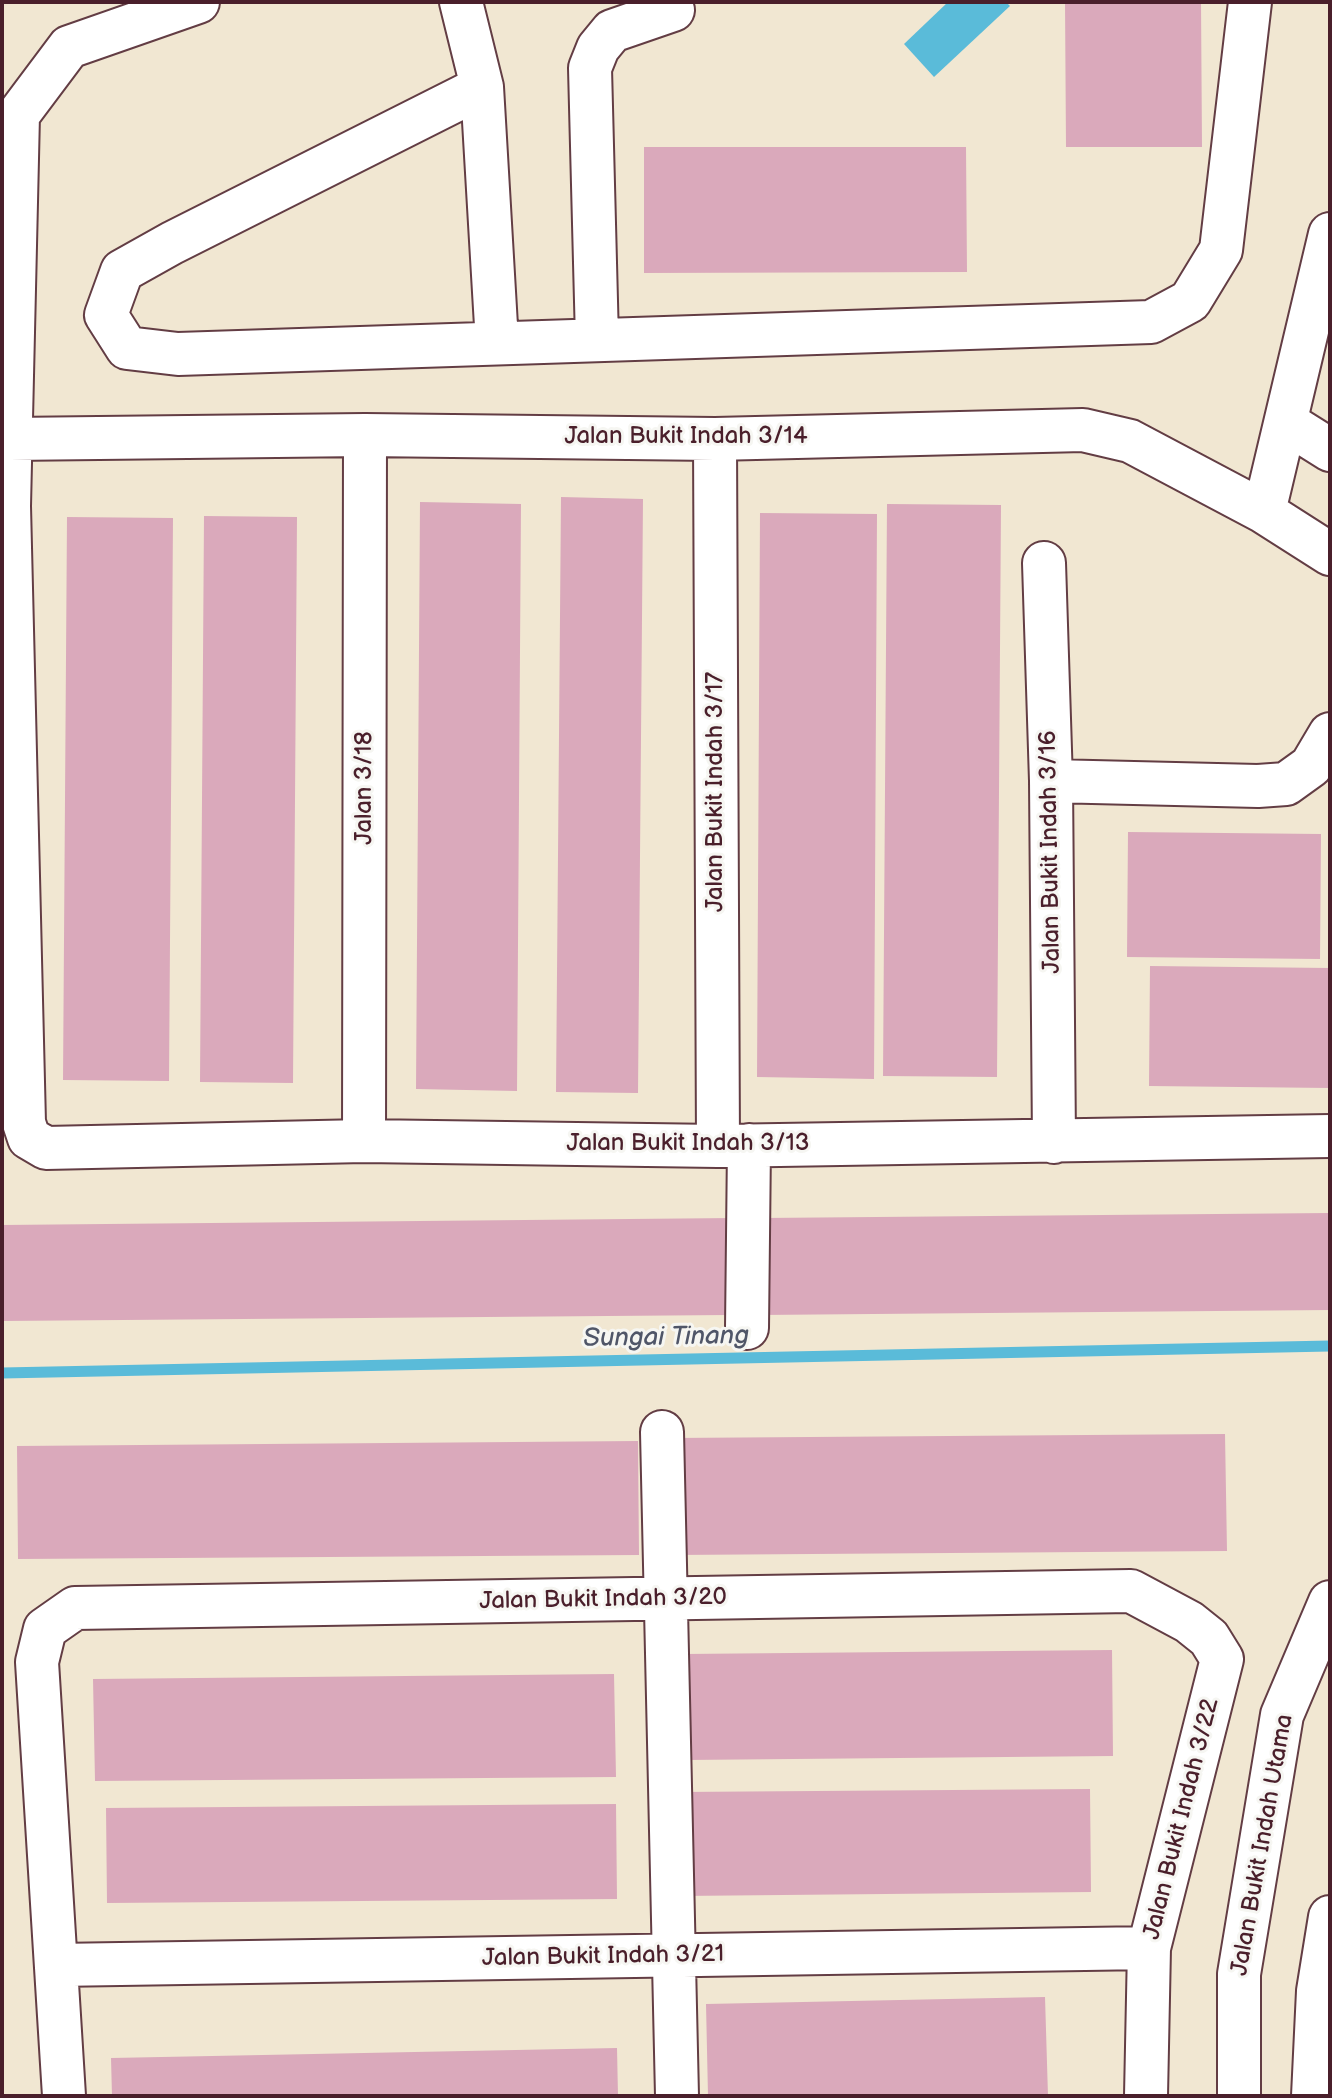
<!DOCTYPE html>
<html>
<head>
<meta charset="utf-8">
<style>
	body { margin:0 }
	#map { position:relative; width:1332px; height:2098px; overflow:hidden; background:#f1e7d2; font-family:"Balsamiq Sans",sans-serif }
	canvas { display:block }
	.frame { position:absolute; inset:0; border:4px solid #4a1f2b; pointer-events:none }
</style>
</head>
<body>
<div id="map">
<canvas width="1332" height="2098"></canvas>
<div class="frame"></div>
</div>
<script>
const c = document.querySelector('canvas').getContext('2d');
c.lineJoin = 'round';
function fillPath(path, color) {
  c.fillStyle = color;
  c.fill(path, 'evenodd');
}
function toPath(rows) {
  const path = new Path2D();
  for (const r of rows) {
    path.moveTo(r[0], r[1]);
    for (let i = 2; i < r.length; i += 2) path.lineTo(r[i], r[i + 1]);
  }
  return path;
}
function strokePath(path, color, width, dash) {
  c.strokeStyle = color;
  c.lineWidth = width;
  c.lineCap = dash ? 'butt' : 'round';
  c.setLineDash(dash || []);
  c.stroke(path);
}
function label(font, color, halo, rows, align = 'center') {
  c.font = font + ' "Balsamiq Sans",sans-serif';
  c.lineWidth = 6;
  c.setLineDash([]);
  c.textBaseline = 'middle';
  c.strokeStyle = halo;
  c.fillStyle = color;
  for (const [text, x, y, turn = 0] of rows) {
    c.save();
    c.translate(x, y);
    c.rotate((+turn || 0) * Math.PI / 180);
    c.textAlign = isNaN(turn) ? turn : align;
    if (halo) c.strokeText(text, 0, 0);
    c.fillText(text, 0, 0);
    c.restore();
  }
}
fillPath(toPath([
	[948,2,1006,2,1010,6,934,77,904,44]
]), '#5abbd9');
strokePath(toPath([
	[2,1373,1330,1346]
]), '#5abbd9', 11);
fillPath(toPath([
	[1065,2,1201,2,1202,147,1066,147],
	[644,147,966,147,967,272,644,273],
	[561,497,643,499,638,1093,556,1092],
	[420,502,521,504,517,1091,416,1089],
	[887,504,1001,505,997,1077,883,1076],
	[760,513,877,514,874,1079,757,1077],
	[204,516,297,517,293,1083,200,1082],
	[67,517,173,518,169,1081,63,1080],
	[1128,832,1321,834,1320,959,1127,957],
	[1150,966,1330,968,1330,1088,1149,1086],
	[1330,1213,1330,1310,759,1315,763,1218],
	[734,1218,728,1315,2,1321,2,1225],
	[1225,1434,1227,1551,674,1555,672,1438],
	[638,1441,639,1555,18,1559,17,1446],
	[1112,1650,1113,1756,686,1760,684,1654],
	[614,1674,616,1777,95,1781,93,1679],
	[1090,1789,1091,1892,680,1896,679,1792],
	[616,1804,617,1899,107,1903,106,1808],
	[1045,1997,1048,2096,708,2096,706,2004],
	[617,2048,618,2096,112,2096,111,2058]
]), '#daa9bb');
const minor = toPath([
	[198,2,69,47,18,115,9,506,24,1123,29,1138,46,1148,364,1141,718,1146,1330,1136],
	[461,2,482,87,172,243,122,271,106,315,127,348,178,354,1151,322,1190,301,1221,250,1250,2],
	[482,87,497,343],
	[597,340,590,68,598,48,612,31,673,10],
	[1287,423,1330,450],
	[10,439,365,435,715,439,1083,430,1130,441,1264,512,1330,554],
	[715,439,718,1146],
	[1264,512,1330,234],
	[1044,563,1051,781,1054,1142],
	[1051,781,1258,786,1286,784,1311,766,1330,734],
	[364,1141,365,435],
	[747,1328,749,1145],
	[662,1432,677,2096],
	[56,1965,1149,1948],
	[64,2096,37,1662,45,1629,75,1608,1131,1591,1189,1622,1209,1638,1222,1659,1149,1948,1146,2096],
	[1239,2096,1239,1974,1282,1715,1330,1602],
	[1313,2096,1318,1991,1330,1917]
]);
strokePath(minor, '#633d44', 46);
strokePath(minor, '#fff', 42);
label('24px', '#4a1f2b', '#f6f6f2', [
	["Jalan Bukit Indah 3/14",686,437],
	["Jalan 3/18",365,788,-90],
	["Jalan Bukit Indah 3/17",716,792,-90],
	["Jalan Bukit Indah 3/16",1051,852,-91],
	["Jalan Bukit Indah 3/13",688,1144],
	["Jalan Bukit Indah 3/20",603,1600,-1],
	["Jalan Bukit Indah 3/22",1182,1819,-76],
	["Jalan Bukit Indah Utama",1263,1845,-80],
	["Jalan Bukit Indah 3/21",603,1957,-1]
]);
label('italic 26px', '#505668', '#f6f6f2', [
	["Sungai Tinang",666,1338,-1]
]);
</script>
</body>
</html>
